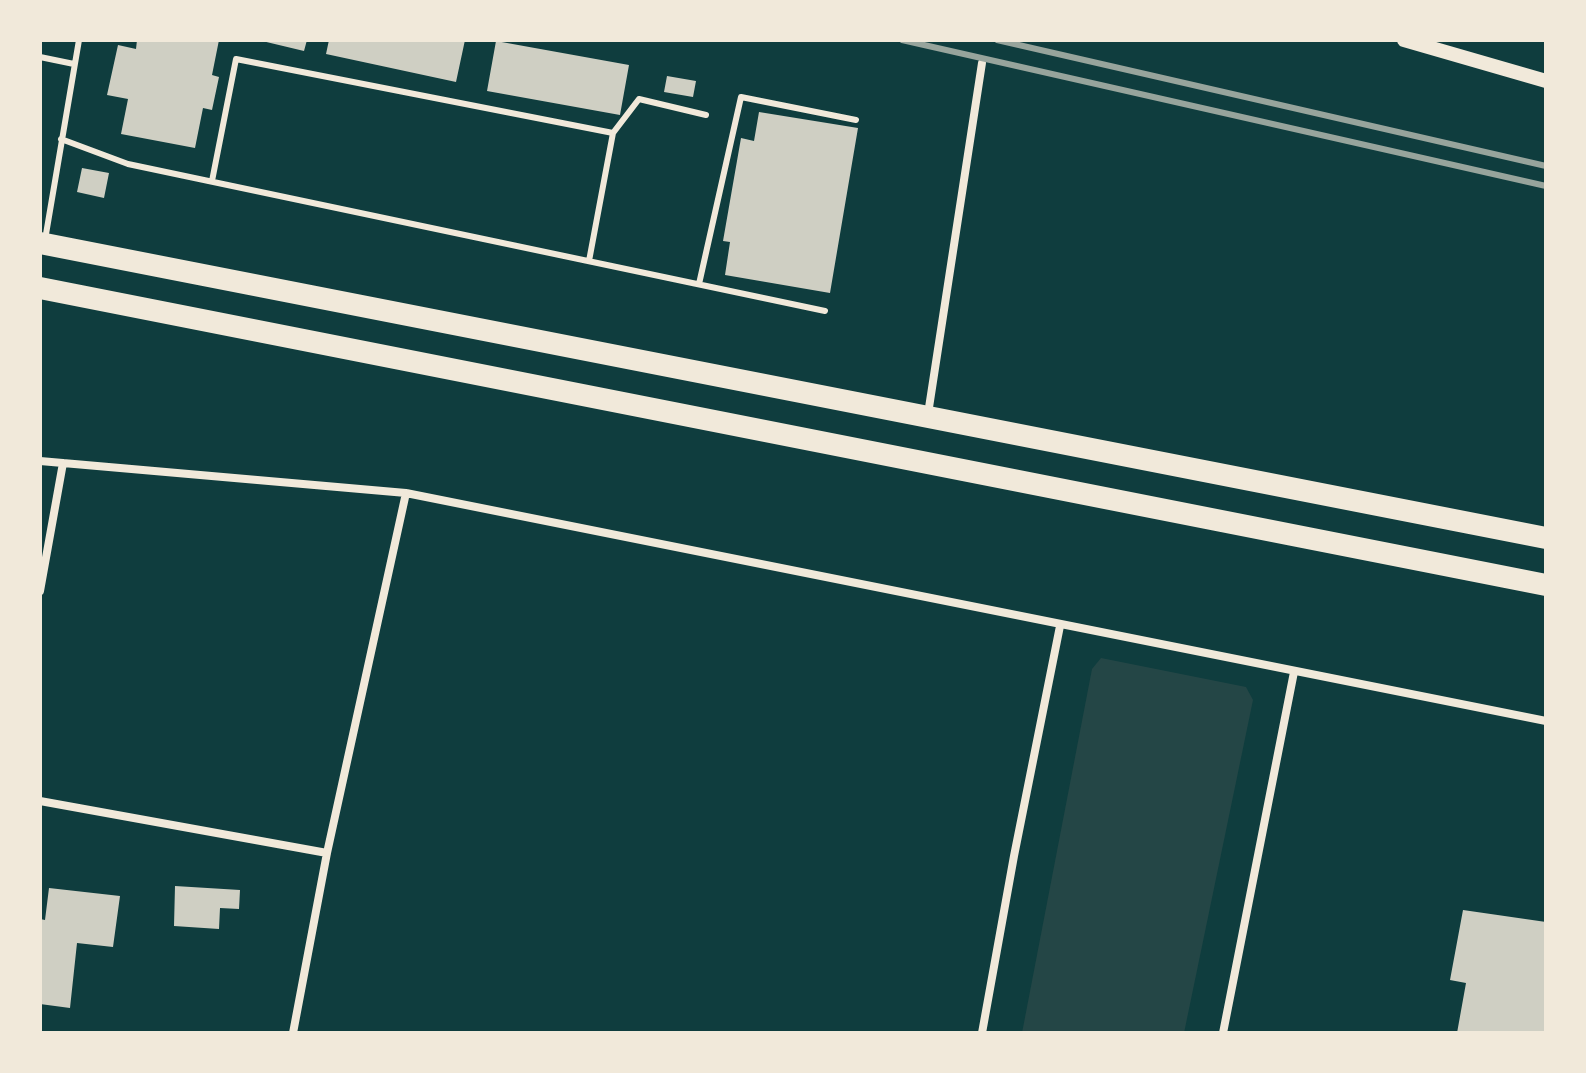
<!DOCTYPE html>
<html>
<head>
<meta charset="utf-8">
<style>
	body { margin:0 }
	#map { position:relative; width:1586px; height:1073px; overflow:hidden; background:#0f3d3e; font-family:Cabin,sans-serif }
	canvas { display:block }
	.frame { position:absolute; inset:0; border:42px solid #f1e9da; pointer-events:none }
</style>
</head>
<body>
<div id="map">
<canvas width="1586" height="1073"></canvas>
<div class="frame"></div>
</div>
<script>
const c = document.querySelector('canvas').getContext('2d');
c.lineJoin = 'round';
function fillPath(path, color) {
  c.fillStyle = color;
  c.fill(path, 'evenodd');
}
function toPath(rows) {
  const path = new Path2D();
  for (const r of rows) {
    path.moveTo(r[0], r[1]);
    for (let i = 2; i < r.length; i += 2) path.lineTo(r[i], r[i + 1]);
  }
  return path;
}
function strokePath(path, color, width, dash) {
  c.strokeStyle = color;
  c.lineWidth = width;
  c.lineCap = dash ? 'butt' : 'round';
  c.setLineDash(dash || []);
  c.stroke(path);
}
fillPath(toPath([
	[1101,658,1246,687,1253,700,1184,1033,1022,1033,1092,669]
]), '#244646');
fillPath(toPath([
	[137,40,219,40,212,75,219,77,212,110,203,108,195,148,121,134,128,99,107,95,118,45,136,49],
	[258,40,307,40,304,51],
	[329,40,465,40,456,82,326,54],
	[496,41,629,65,620,115,487,91],
	[667,76,696,81,693,97,664,92],
	[759,112,858,128,830,293,725,275,730,242,723,241,741,138,754,141],
	[82,168,109,173,104,198,77,192],
	[175,886,240,890,239,909,220,908,219,929,174,926],
	[49,888,120,896,113,947,77,943,70,1008,40,1004,40,919,45,920],
	[1463,910,1546,922,1546,1033,1457,1033,1466,983,1450,980]
]), '#cfcfc3');
strokePath(toPath([
	[40,57,74,64],
	[613,133,639,99,706,115],
	[61,139,128,164,825,311],
	[212,181,236,59,613,133,589,261],
	[45,240,79,40],
	[699,284,741,97,856,120]
]), '#f1e9da', 6);
strokePath(toPath([
	[928,414,982,63],
	[40,461,406,493,1546,721],
	[40,591,63,463],
	[40,801,327,853],
	[293,1033,327,853,406,493],
	[982,1033,1014,856,1060,626],
	[1223,1033,1294,672]
]), '#f1e9da', 8);
strokePath(toPath([
	[1404,40,1546,81]
]), '#f1e9da', 14);
strokePath(toPath([
	[40,243,1546,538],
	[40,288,1546,585]
]), '#f1e9da', 22);
strokePath(toPath([
	[902,40,1546,186],
	[997,40,1546,166]
]), '#97a49c', 6);
</script>
</body>
</html>
